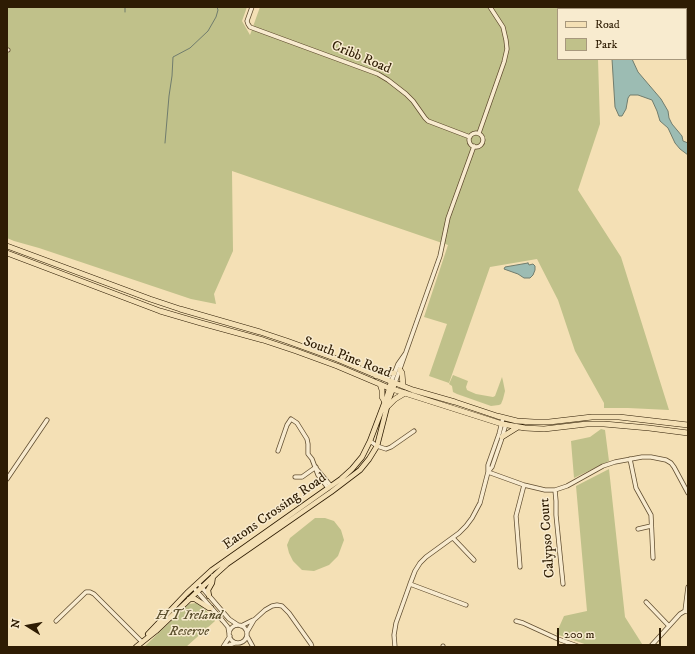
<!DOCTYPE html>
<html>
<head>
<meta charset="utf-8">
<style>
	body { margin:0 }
	#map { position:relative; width:695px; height:654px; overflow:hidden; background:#f4e0b5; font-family:"IM FELL DW Pica",serif }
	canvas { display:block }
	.frame { position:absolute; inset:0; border:8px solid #2e1c03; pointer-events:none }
	.legend { position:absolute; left:557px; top:8px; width:130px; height:52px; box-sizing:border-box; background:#f8ebcf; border:1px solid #a7987d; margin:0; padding:5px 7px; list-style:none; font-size:12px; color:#2e1c03 }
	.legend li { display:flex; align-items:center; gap:8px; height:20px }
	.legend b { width:20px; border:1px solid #a7987d }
	.north { position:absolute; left:8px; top:606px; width:40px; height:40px; -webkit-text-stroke:3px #f8ebcf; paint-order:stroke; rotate:281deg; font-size:11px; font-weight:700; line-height:16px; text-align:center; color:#2e1c03 }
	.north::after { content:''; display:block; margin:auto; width:14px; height:18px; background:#2e1c03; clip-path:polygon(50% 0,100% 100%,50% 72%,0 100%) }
	.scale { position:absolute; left:557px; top:628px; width:104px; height:18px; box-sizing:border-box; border:2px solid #2e1c03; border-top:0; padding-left:5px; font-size:12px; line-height:14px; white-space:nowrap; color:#2e1c03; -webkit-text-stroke:3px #f8ebcf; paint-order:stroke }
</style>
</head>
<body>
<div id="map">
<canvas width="695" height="654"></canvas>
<div class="frame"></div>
<ul class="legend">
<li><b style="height:5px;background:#f4e0b5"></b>Road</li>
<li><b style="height:11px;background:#c0c18a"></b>Park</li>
</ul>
<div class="north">N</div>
<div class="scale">200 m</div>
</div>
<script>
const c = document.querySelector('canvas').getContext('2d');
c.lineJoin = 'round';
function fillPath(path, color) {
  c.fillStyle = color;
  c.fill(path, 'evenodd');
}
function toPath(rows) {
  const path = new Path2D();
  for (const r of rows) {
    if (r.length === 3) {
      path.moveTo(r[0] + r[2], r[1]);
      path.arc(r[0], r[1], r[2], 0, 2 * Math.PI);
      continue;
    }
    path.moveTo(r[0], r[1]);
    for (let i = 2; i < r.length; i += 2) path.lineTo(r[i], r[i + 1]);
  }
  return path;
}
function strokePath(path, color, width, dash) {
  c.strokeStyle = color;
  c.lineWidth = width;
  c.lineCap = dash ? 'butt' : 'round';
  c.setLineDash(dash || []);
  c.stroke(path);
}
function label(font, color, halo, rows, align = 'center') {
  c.font = font + ' "IM FELL DW Pica",serif';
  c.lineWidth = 3;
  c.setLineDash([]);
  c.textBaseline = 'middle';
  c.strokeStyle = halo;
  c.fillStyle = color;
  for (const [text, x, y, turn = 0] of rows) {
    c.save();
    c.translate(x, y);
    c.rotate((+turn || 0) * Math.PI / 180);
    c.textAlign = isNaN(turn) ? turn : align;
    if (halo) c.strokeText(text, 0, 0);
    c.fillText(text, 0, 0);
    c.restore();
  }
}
fillPath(toPath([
	[7,7,247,7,242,21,250,35,260,7,600,7,600,9,558,9,558,59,598,59,600,124,578,190,621,257,669,410,628,408,604,408,604,403,575,351,558,300,537,259,490,267,449,383,429,376,447,324,424,317,448,245,232,171,233,251,214,294,216,304,191,299,39,248,14,241,7,238,7,52,8,48,7,47],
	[453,375,468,381,466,387,467,390,469,391,476,394,493,397,495,396,502,377,503,381,505,391,503,399,501,404,499,405,491,406,457,394,453,392,452,386,449,384],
	[601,429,605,430,609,461,574,478,571,441,590,437],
	[609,469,625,617,644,647,593,647,556,634,564,616,587,611,576,486],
	[315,518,325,518,334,521,341,530,344,540,338,556,329,565,314,571,302,570,293,561,289,553,287,545,290,538],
	[196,603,204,608,215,621,186,647,144,647,189,604]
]), '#c0c18a');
const water = toPath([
	[612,59,632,59,638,72,661,99,668,111,669,118,672,124,682,136,683,141,688,143,688,155,680,149,675,143,668,128,660,121,657,111,652,100,638,95,630,95,628,98,626,109,622,116,619,116,615,107,612,59],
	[528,263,529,265,533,264,535,266,535,270,533,275,530,278,524,278,518,274,504,269,505,267,528,263]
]);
fillPath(water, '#9cbcb3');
strokePath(water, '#707c6d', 1);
strokePath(toPath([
	[125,12,125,7],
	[165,143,169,96,172,76,173,57,190,48,208,31,216,17,218,10,217,7]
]), '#707c6d', 1);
const minor = toPath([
	[252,7,247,21,248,24,250,27,378,74,388,80,406,94,413,101,425,118,428,121,470,137],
	[7,50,8,50],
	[479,133,504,62,507,49,506,40,503,27,490,7],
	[476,140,7],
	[391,382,398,364,405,354],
	[395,383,440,256,448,218,474,146],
	[370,441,377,446,386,449,391,447,414,431],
	[278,451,287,425,291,419,297,423,307,439,308,444,308,454,312,459,318,475,328,488],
	[630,459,636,488,651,515,653,558],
	[316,468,331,486],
	[488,472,524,485,545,490,555,490,567,486,603,466,615,462,642,457,651,457,666,460,671,463,674,467,688,493],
	[488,472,488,465,499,434,503,418],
	[295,477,302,477,316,467],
	[7,479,47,420],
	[555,490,556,501,556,515,563,584],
	[638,529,651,526],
	[453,538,474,560],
	[520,567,516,516,524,485],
	[198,583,229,619,238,625],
	[410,584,466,605],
	[193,587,223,621,228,627,229,633],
	[646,602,669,626],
	[685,611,688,587],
	[56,621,86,592,90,592,94,594,142,642],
	[516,621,523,623,558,639,580,647],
	[238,634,9],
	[241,626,253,620],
	[247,632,254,620,265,610,272,606,277,605,282,606,289,613,311,644,312,647],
	[247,636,253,647],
	[443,646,443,647],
	[223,647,230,636],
	[224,647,235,643],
	[395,647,394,635,396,623,410,584,415,571,420,563,426,557,459,533,466,526,472,518,480,503,488,472,492,467,501,441,506,424],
	[650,647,680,614,685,611,688,612]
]);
const major = toPath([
	[209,596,208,590,212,583,213,576],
	[189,599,195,599,209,608,211,608],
	[148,634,187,593,212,570,341,479,352,469,362,457,370,441,387,396,391,382],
	[136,647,156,631,217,573,227,564,331,492,360,470,369,459,377,446,389,399,395,383]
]);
const highway = toPath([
	[7,246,150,299,180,309,260,332,287,341,337,359,385,379,413,390,455,402,497,416,517,421,534,422,549,422,592,417,619,417,688,425],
	[7,253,160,311,201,323,263,340,296,351,337,366,389,388,502,424,525,428,544,429,587,424,604,424,649,428,688,433],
	[400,370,402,373,403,386],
	[376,376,382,373,394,373],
	[380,384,382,390,382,397,385,402],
	[388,406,395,399,405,393],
	[502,437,518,427]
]);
strokePath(minor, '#604d30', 5);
strokePath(major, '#2e1c03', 6);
strokePath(highway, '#2e1c03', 6);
strokePath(minor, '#f8ebcf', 3.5);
strokePath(major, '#f4e0b5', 4.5);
strokePath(highway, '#f4e0b5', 5);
label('14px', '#2e1c03', '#f8ebcf', [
	["Cribb Road",361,58,23],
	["South Pine Road",347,358,21],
	["Eatons Crossing Road",275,512,-35],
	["Calypso Court",548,538,-94]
]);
label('italic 14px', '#5a4e2c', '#f8ebcf', [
	["H T Ireland",189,616],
	["Reserve",189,632]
]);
</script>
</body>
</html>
